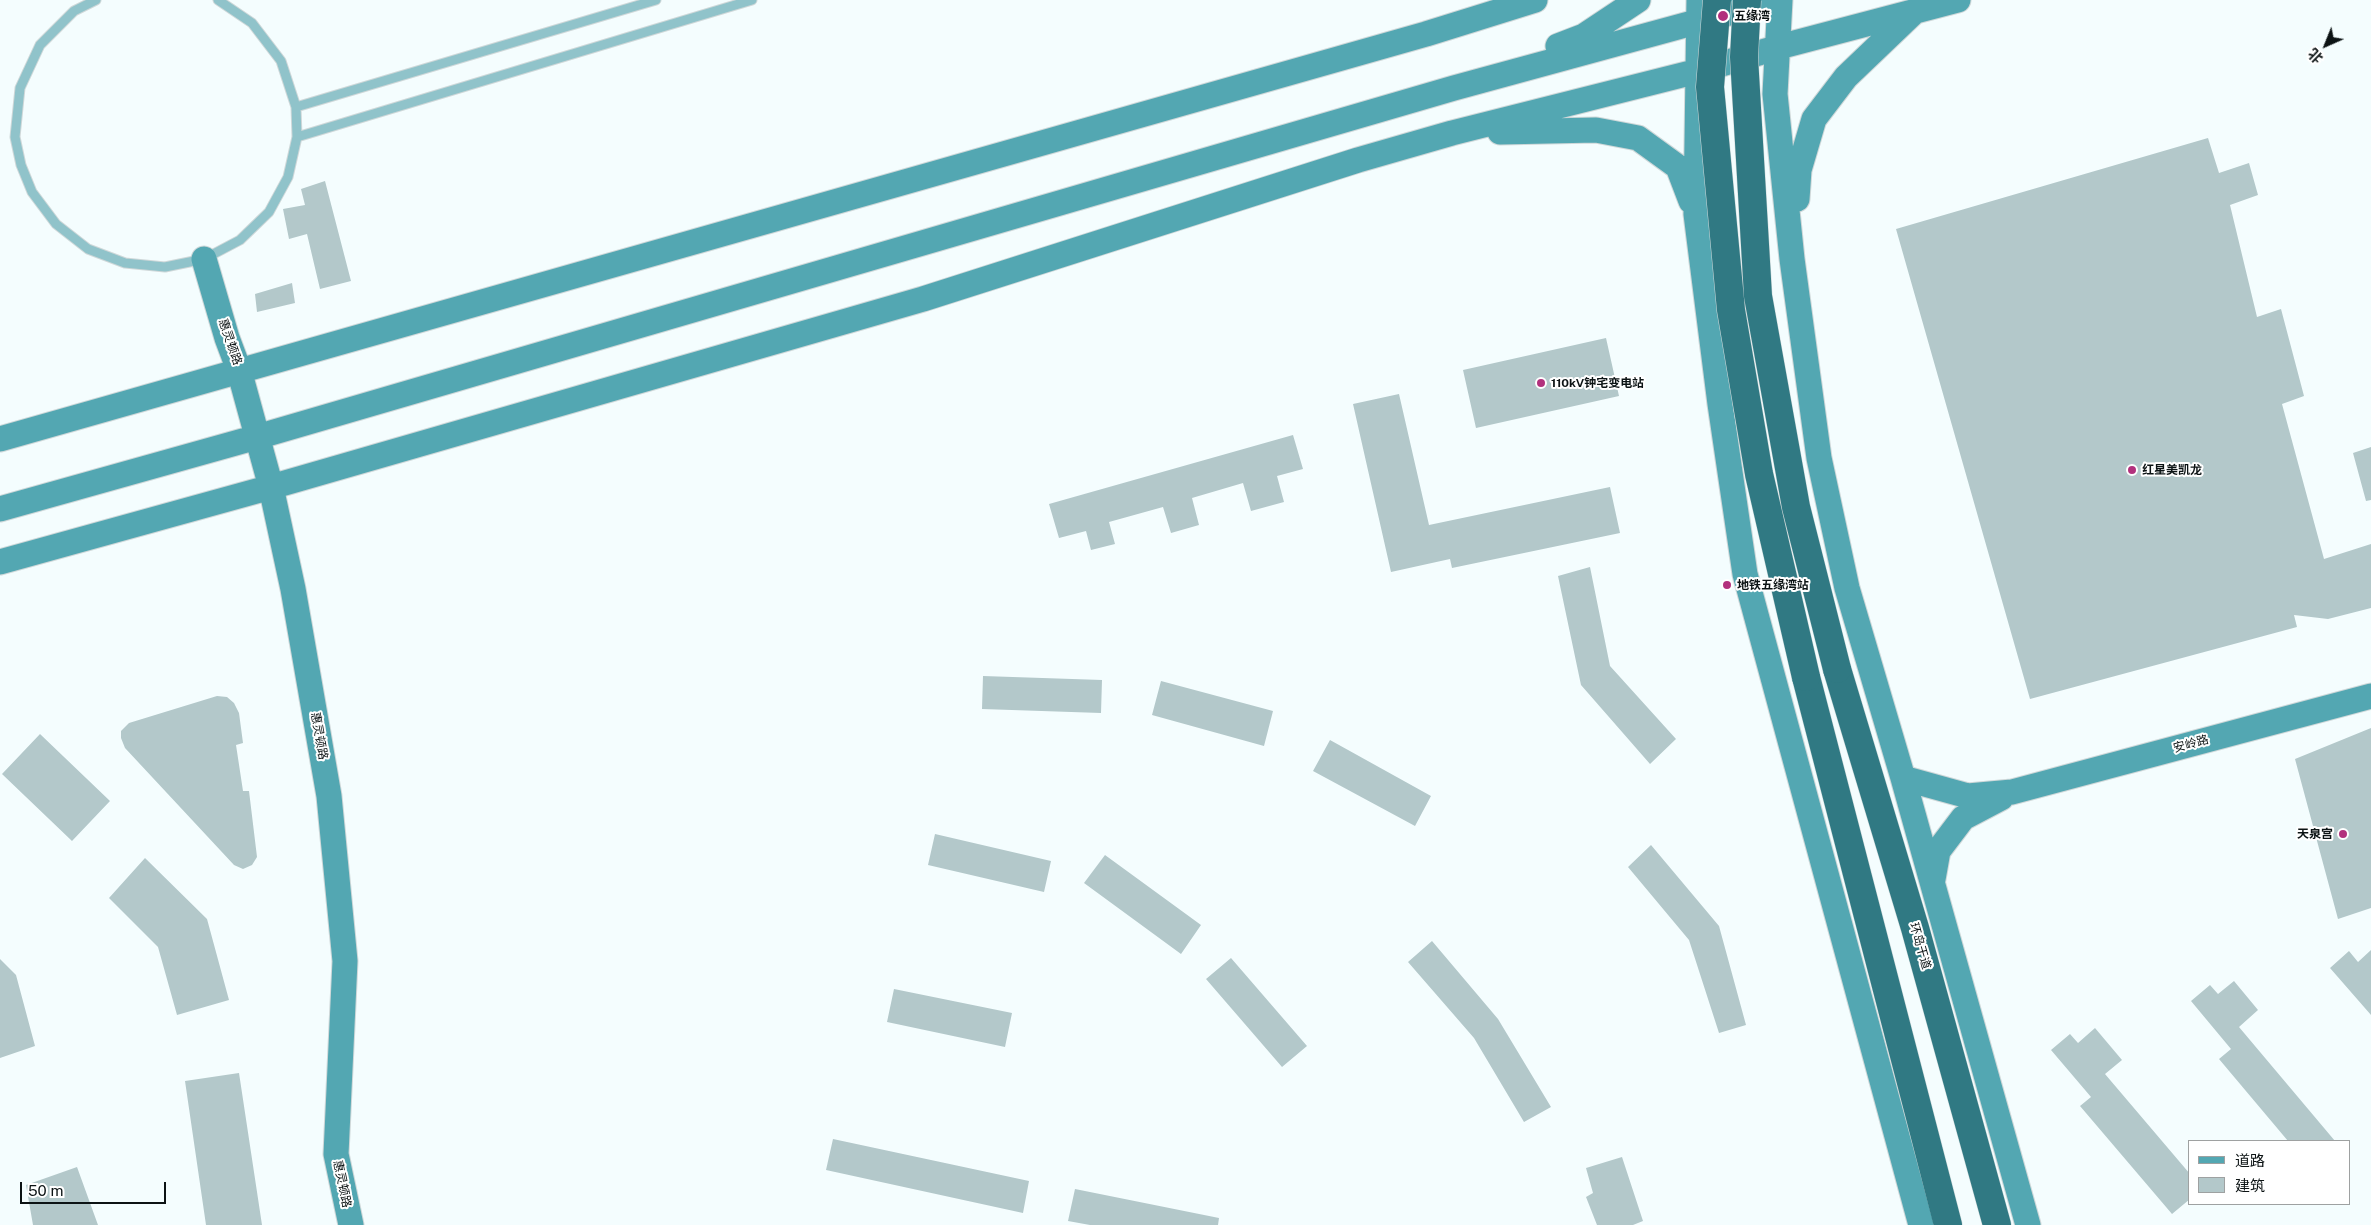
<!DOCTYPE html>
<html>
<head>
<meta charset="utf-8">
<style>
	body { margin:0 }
	#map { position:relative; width:2371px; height:1225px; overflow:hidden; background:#f4fdfe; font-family:"Public Sans","Noto Sans SC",sans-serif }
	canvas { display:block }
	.legend { position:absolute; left:2188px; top:1140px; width:162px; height:65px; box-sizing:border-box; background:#fff; border:1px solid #9ea1a1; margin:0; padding:6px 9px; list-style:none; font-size:15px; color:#0c1314 }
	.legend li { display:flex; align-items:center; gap:10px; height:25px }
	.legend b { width:25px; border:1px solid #9ea1a1 }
	.north { position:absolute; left:2301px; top:20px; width:50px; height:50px; -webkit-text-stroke:4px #fff; paint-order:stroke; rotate:224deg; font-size:14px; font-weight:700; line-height:20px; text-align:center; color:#0c1314 }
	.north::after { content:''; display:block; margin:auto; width:18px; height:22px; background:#0c1314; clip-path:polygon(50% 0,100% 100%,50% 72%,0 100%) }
	.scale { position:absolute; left:20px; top:1182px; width:146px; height:22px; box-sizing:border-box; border:2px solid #0c1314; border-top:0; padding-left:6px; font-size:15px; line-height:18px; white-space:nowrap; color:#0c1314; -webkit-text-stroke:4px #fff; paint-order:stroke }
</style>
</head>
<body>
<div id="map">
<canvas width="2371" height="1225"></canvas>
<ul class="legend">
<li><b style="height:6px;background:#53a7b2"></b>道路</li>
<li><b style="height:14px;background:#b3c8ca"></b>建筑</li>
</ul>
<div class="north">北</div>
<div class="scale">50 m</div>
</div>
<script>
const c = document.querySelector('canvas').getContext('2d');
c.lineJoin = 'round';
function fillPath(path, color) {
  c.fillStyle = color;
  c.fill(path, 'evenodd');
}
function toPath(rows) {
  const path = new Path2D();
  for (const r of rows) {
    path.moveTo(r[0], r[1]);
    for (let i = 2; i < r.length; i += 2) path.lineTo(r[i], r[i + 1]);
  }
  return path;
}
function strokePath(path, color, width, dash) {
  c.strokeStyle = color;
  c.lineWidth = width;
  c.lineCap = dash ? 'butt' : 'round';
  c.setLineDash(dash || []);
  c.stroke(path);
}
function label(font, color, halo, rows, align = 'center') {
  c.font = font + ' "Public Sans","Noto Sans SC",sans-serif';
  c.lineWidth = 4;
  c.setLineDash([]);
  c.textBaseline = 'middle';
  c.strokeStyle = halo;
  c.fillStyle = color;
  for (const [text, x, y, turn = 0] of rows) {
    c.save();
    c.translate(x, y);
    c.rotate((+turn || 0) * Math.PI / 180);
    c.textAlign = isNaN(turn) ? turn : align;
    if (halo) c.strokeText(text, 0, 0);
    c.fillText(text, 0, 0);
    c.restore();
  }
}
fillPath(toPath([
	[2208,138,2219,173,2249,163,2258,195,2230,205,2257,317,2281,309,2304,396,2282,404,2324,559,2371,544,2371,608,2328,619,2294,615,2297,627,2030,699,1896,229],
	[325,181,351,281,320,289,307,234,289,239,283,209,305,205,301,189],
	[292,283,295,303,257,312,255,294],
	[1606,338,1619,396,1476,428,1463,370],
	[1399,394,1429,525,1610,487,1620,533,1452,568,1450,559,1391,572,1353,404],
	[1293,435,1303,469,1277,476,1284,502,1251,511,1243,483,1192,498,1199,525,1171,533,1163,507,1109,522,1115,544,1091,550,1086,531,1059,538,1049,504],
	[2371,447,2371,500,2366,501,2353,453],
	[1590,567,1610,666,1676,739,1650,764,1581,685,1558,576],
	[983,676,1102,680,1101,713,982,709],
	[1161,681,1273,711,1264,746,1152,715],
	[217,696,227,697,234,703,239,713,243,743,236,745,243,791,249,791,257,857,252,865,243,869,234,865,125,748,121,738,121,731,129,723],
	[2371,728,2371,908,2338,919,2295,759],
	[40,734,110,801,72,841,2,774],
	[1330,740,1431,796,1415,826,1313,771],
	[935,834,1051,861,1044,892,928,865],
	[1651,845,1719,926,1746,1025,1719,1033,1689,940,1628,867],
	[1105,855,1201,925,1181,954,1084,883],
	[145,858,207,919,229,1000,177,1015,158,947,109,898],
	[1432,941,1498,1019,1551,1107,1524,1122,1474,1038,1408,962],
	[2371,950,2371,1015,2330,968,2349,951,2358,962],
	[1231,958,1307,1046,1282,1067,1206,979],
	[0,959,16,975,35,1046,0,1058],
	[2234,981,2258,1010,2239,1027,2335,1141,2288,1141,2219,1059,2231,1049,2191,1001,2210,985,2218,994],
	[894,989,1012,1013,1005,1047,887,1022],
	[2095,1028,2122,1060,2105,1074,2190,1174,2190,1199,2172,1214,2080,1106,2091,1097,2051,1050,2070,1034,2078,1043],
	[239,1073,262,1225,206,1225,185,1081],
	[833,1139,1029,1181,1023,1213,826,1170],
	[1622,1157,1643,1221,1633,1225,1597,1225,1586,1197,1593,1193,1586,1168],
	[77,1167,98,1225,33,1225,26,1185],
	[1075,1189,1219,1218,1218,1225,1090,1225,1068,1221]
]), '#b3c8ca');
const lane = toPath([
	[96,0,74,11,40,45,20,88,15,137,21,165,32,192,56,224,88,249,125,263,165,267,204,259,240,240,269,212,288,177,297,137,296,107,281,61,252,23,218,0],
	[296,107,656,0],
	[297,137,752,0]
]);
const secondary = toPath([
	[1699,0,1696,214,1720,404,1745,574,1921,1225],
	[1780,0,1775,94,1792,259,1819,458,1847,588,1903,778,2028,1225],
	[1558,46,1584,36,1638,0],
	[1500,132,1596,130,1638,138,1678,167,1691,201],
	[1797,199,1799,170,1814,119,1846,77,1913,13],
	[204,259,227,338,239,370,271,487,293,589,329,796,345,961,336,1154,351,1225],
	[0,439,1426,34,1535,0],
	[0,509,257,437,1454,88,1777,0],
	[0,562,271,487,923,299,1358,160,1452,133,1698,71,1779,47,1958,0],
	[1903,778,1968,796,2012,792,2371,696],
	[1933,879,1938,851,1963,818,2001,798]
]);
const highway = toPath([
	[1837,669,1915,928,1997,1225],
	[1806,677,1948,1225]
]);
strokePath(lane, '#cfd8d9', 11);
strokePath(secondary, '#cfd8d9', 27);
strokePath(highway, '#cfd8d9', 29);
strokePath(lane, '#90c3ca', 9);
strokePath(secondary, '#53a7b2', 25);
strokePath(highway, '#307983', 28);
const highwayBridge = toPath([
	[1717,0,1710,87,1731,310,1759,474,1806,677],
	[1747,0,1744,57,1758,296,1796,507,1837,669]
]);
strokePath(highwayBridge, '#cfd8d9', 29, []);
strokePath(highwayBridge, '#307983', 28);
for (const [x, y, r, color] of [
	[1723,16,6,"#b2317d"],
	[1541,383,5,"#b2317d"],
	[2132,470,5,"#b2317d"],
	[1727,585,5,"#b2317d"],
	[2343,834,5,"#b2317d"]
]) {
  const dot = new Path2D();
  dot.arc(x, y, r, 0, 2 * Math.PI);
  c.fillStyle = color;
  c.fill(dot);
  strokePath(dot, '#fff', 2);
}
label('bold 12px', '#0c1314', '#fff', [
	["五缘湾",1734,16],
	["110kV钟宅变电站",1551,383],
	["红星美凯龙",2142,470],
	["地铁五缘湾站",1737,585],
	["天泉宫",2333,834,"right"]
], 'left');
label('12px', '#0c1314', '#fff', [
	["惠灵顿路",230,342,71],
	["惠灵顿路",319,736,80],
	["安岭路",2191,744,-15],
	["环岛干道",1920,946,74],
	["惠灵顿路",342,1184,78]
]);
</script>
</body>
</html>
